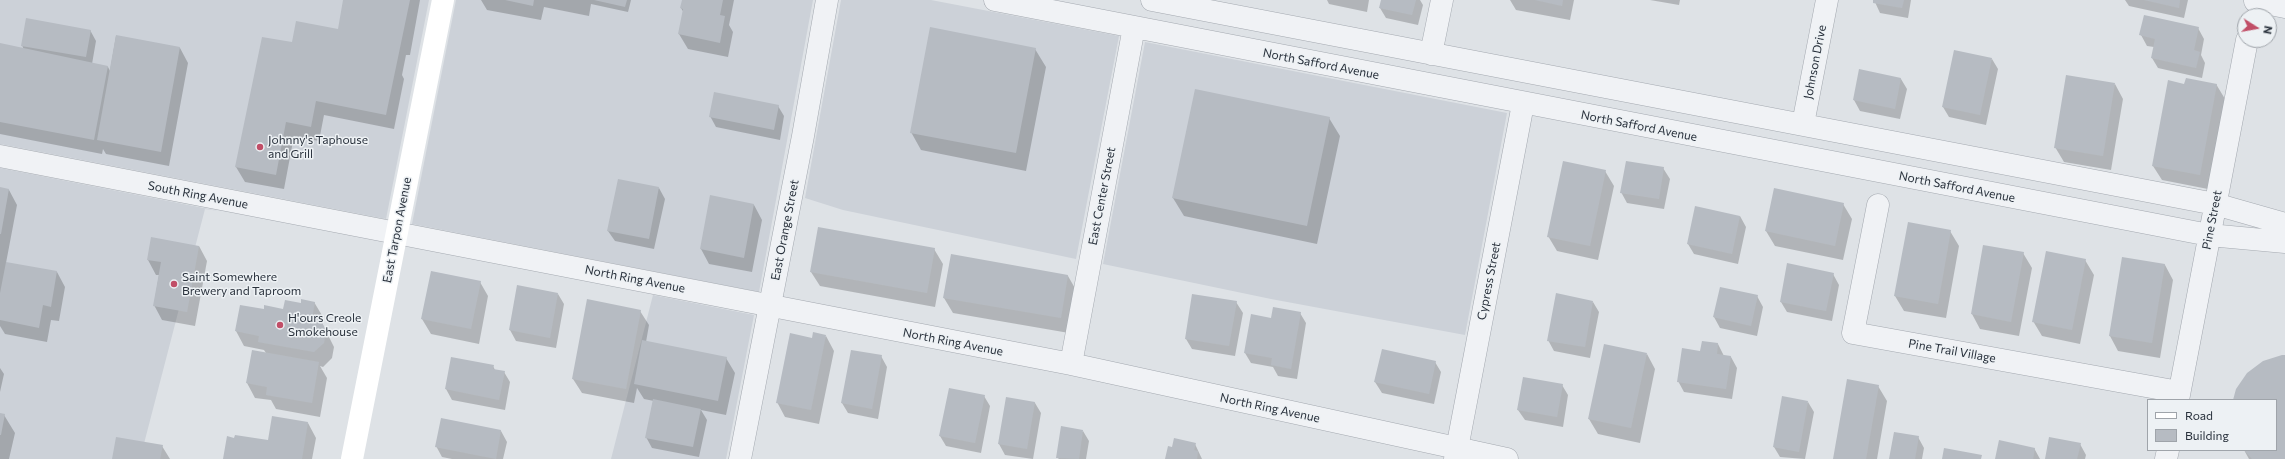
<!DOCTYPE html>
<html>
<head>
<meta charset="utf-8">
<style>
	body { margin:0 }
	#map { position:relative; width:2285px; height:459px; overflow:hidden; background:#dee2e6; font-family:Commissioner,sans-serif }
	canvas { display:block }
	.legend { position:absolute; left:2147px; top:399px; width:130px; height:52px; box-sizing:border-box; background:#edf1f4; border:1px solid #9fa4aa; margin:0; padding:5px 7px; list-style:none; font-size:12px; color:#29313c }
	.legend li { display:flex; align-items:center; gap:8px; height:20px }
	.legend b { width:20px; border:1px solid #9fa4aa }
	.north { position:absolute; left:2237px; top:8px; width:40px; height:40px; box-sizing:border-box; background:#edf1f4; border:1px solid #9fa4aa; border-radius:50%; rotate:101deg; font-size:11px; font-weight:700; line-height:16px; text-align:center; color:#29313c }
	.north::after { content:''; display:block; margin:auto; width:14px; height:18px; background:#c14e67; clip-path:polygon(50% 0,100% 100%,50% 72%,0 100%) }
</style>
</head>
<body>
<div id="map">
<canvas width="2285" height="459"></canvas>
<ul class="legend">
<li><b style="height:5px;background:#fff"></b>Road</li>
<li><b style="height:11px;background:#b6bbc2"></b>Building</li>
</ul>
<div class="north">N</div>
</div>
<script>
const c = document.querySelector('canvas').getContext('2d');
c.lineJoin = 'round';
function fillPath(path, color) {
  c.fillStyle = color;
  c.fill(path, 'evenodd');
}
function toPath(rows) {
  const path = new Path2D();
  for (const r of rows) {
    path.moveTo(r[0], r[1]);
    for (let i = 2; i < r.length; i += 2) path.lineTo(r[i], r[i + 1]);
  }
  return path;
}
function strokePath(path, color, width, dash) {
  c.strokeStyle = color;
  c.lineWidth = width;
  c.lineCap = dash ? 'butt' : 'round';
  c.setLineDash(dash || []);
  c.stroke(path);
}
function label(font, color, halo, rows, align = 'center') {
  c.font = font + ' Commissioner,sans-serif';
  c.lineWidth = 3;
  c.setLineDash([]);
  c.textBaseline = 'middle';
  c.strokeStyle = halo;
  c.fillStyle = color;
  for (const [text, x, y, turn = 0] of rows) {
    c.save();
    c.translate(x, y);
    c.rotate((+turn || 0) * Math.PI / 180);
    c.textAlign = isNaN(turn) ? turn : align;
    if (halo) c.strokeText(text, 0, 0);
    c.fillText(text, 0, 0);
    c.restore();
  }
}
fillPath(toPath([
	[0,0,429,0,386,219,0,144],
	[456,0,813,0,759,292,412,224],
	[841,0,931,0,1119,36,1076,259,843,210,805,198],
	[1145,42,1507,113,1465,335,1271,299,1103,264],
	[0,168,219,211,205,209,140,459,0,459],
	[653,295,754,315,726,459,611,459]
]), '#ccd1d8');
fillPath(toPath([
	[344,0,420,0,410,55,406,55,402,75,404,79,394,129,324,115,319,141,294,136,284,189,245,182,236,167,294,44,341,30],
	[481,0,631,0,628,12,591,4,589,16,544,7,541,20,487,10],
	[683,0,734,0,729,25,733,32,728,57,688,49,679,34,684,13,681,8],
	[1327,0,1369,0,1367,12,1329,4],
	[1382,0,1420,0,1423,5,1418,25,1386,18,1380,8],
	[1510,0,1574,0,1570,20,1516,10],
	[1650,0,1680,0,1679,5],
	[1874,0,1911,0,1908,18,1880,13],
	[2125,0,2188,0,2184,18,2129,6],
	[2198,28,2204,39,2201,55,2205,63,2202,78,2158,68,2152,58,2154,47,2147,46,2141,35],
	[90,30,96,41,92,64,108,67,110,71,116,36,180,48,188,63,169,166,106,154,103,149,102,154,0,134,0,44,24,50,22,45],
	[1035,49,1046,67,1026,171,921,150,911,132],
	[1992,59,1998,69,1986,125,1949,117,1943,107],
	[1860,70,1901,79,1907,89,1900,119,1860,111,1854,100],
	[2115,84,2123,99,2111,170,2064,162,2055,147],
	[2216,84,2225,99,2208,189,2162,180,2153,166,2185,85],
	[778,106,784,116,780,140,716,127,710,116],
	[1329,118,1340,136,1317,244,1184,216,1173,198],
	[1663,168,1670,179,1664,209,1627,203,1621,192],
	[1605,171,1614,186,1598,260,1557,251,1548,236],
	[0,188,9,190,17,205,6,263,57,272,65,287,59,321,51,320,47,342,5,334,0,326],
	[659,188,665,199,654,249,615,241,608,231],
	[711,196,754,205,762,220,752,272,709,264,701,249],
	[1843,204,1852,219,1843,260,1775,246,1766,231],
	[1740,216,1746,227,1738,264,1694,254,1688,244],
	[1950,231,1959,246,1946,318,1904,311,1895,296],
	[199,246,207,261,195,326,162,320,154,305,159,275,156,275,148,260],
	[1984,246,2023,253,2032,268,2019,336,1980,329,1972,314],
	[934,249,943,264,935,307,820,286,811,272],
	[2123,258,2165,265,2173,280,2160,358,2118,351,2110,336],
	[2085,260,2094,275,2080,344,2042,336,2033,321],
	[1833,274,1839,285,1832,321,1787,312,1781,302],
	[1068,276,1076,290,1069,333,953,313,944,298],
	[480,282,488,296,479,344,431,334,422,319],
	[558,294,564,304,556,348,516,341,510,330],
	[1757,296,1763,307,1757,336,1720,328,1714,317],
	[314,302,323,317,322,323,334,347,332,358,323,367,320,366,327,378,320,417,276,409,271,400,255,398,247,383,266,353,264,350,244,346,236,331,264,311,284,310],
	[1236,302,1243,313,1235,356,1192,349,1186,339],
	[1593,302,1599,312,1590,358,1554,351,1548,340],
	[640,311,649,325,646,342,726,358,735,373,726,415,701,410,707,420,699,457,652,448,646,437,654,401,644,399,637,388,634,403,582,393,573,379],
	[1300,313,1306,323,1297,379,1278,376,1273,367,1251,363,1245,353,1272,319],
	[826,336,834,351,819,424,785,417,777,402],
	[1718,344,1724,356,1731,357,1737,368,1732,399,1684,392,1678,381,1701,352],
	[1647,354,1655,369,1640,443,1598,434,1589,419],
	[881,356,887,367,878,419,848,413,842,403],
	[2285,356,2285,459,2249,459,2244,450,2276,450,2276,400,2234,400],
	[1435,362,1441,372,1434,404,1382,393,1375,382],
	[493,366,495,370,504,372,510,382,505,410,452,400,446,389],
	[0,368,4,374,0,392],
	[1562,385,1568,395,1563,427,1525,420,1518,410],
	[1878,386,1887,401,1877,459,1834,459],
	[984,396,990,406,981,453,946,446,940,436],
	[1007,398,1035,403,1041,413,1033,459,1005,455,999,444],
	[1808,402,1814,412,1805,459,1780,457,1774,447],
	[0,414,4,415,15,433,9,459,0,459],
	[308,423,316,438,312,459,224,459,269,441],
	[501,431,507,442,503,459,452,459,442,457,436,446],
	[1083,431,1089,441,1086,459,1058,459],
	[1918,437,1924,448,1922,459,1890,459],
	[1195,444,1202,459,1166,459,1173,448],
	[2080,444,2086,455,2085,459,2046,459],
	[162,446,170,459,113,459],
	[2034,448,2040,459,1996,459]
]), '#0003');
fillPath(toPath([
	[343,0,410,0,386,115,316,101,311,127,286,122,276,175,235,167,262,37,292,42,296,21,338,29],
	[505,0,534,0,533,6],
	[594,0,627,0,625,7],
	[682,0,723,0,720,15,725,16,720,43,678,34,683,9,680,8],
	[1381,0,1416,0,1412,15,1379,8],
	[1535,0,1563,0,1562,6],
	[1873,0,1904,0,1902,8,1873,3],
	[2144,0,2180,0,2179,8],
	[2144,15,2199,27,2194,50,2200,52,2196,68,2151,58,2155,39,2139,35],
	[26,18,91,30,86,57,21,46],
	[930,27,1036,48,1016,153,910,133],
	[116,35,180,47,161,152,97,140],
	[0,43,108,66,94,140,0,122],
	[1954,50,1992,58,1980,115,1942,107],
	[1859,69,1901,78,1895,109,1853,100],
	[2066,75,2115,83,2103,156,2054,148],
	[2186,78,2217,84,2200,175,2152,166,2168,80,2184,84],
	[1195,89,1330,117,1307,226,1172,198],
	[714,92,779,105,774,130,709,117],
	[1563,161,1606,170,1590,246,1547,237],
	[1626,161,1664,167,1659,199,1620,193],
	[618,179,659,187,649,239,607,231],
	[0,187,9,189,1,234,0,234],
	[1774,188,1844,203,1835,246,1765,231],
	[710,195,754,204,744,258,700,249],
	[1695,206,1740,216,1732,254,1687,244],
	[1908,222,1951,230,1938,304,1894,296],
	[818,227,935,248,927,293,810,272],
	[151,237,199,246,187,312,153,306,161,262,147,260],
	[1983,245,2024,252,2011,322,1971,314],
	[2046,251,2086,259,2072,330,2032,322],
	[951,254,1068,275,1061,318,943,298],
	[2122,257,2165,264,2152,343,2109,336],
	[6,262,57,271,51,307,43,305,39,328,0,320,0,293],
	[1787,263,1834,273,1826,311,1780,302],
	[431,271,481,281,471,329,421,319],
	[517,285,558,293,550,338,509,330],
	[1720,287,1758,295,1751,326,1713,317],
	[1556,293,1593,301,1585,347,1547,341],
	[1192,294,1237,301,1229,346,1185,339],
	[301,299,315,302,312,318,321,320,326,331,324,343,314,352,258,342,259,336,235,331,240,305,264,309,264,305,283,309,285,300,301,303],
	[587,299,641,310,626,389,572,379],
	[1273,307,1301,312,1291,369,1271,365,1272,358,1244,353,1251,314,1271,318],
	[813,332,826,335,811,410,776,403,790,333,812,338],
	[642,340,727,357,718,401,634,384],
	[1702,341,1718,343,1717,354,1731,356,1726,389,1677,382,1682,348,1700,351],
	[1604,344,1647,353,1631,428,1588,419],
	[1382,349,1436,361,1429,394,1374,382],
	[252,350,319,362,312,403,266,395,267,387,246,383],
	[851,350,882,355,872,409,841,403],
	[2282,355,2285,355,2285,459,2252,459,2244,450,2276,450,2276,400,2233,400,2236,389,2247,373,2263,361],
	[451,357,494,365,493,369,505,371,499,400,445,389],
	[1523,377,1563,384,1557,417,1517,410],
	[1847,379,1879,385,1866,459,1833,459],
	[949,388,985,395,975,443,939,436],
	[1782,396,1808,401,1799,452,1773,447],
	[1006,397,1035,402,1027,449,998,444],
	[653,399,701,409,693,447,645,438],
	[0,413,5,414,1,435,0,435],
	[272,416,308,422,302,459,223,459,227,436,234,438,235,435,268,440],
	[441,418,501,430,496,459,435,447],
	[1061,426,1083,430,1079,459,1056,458],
	[1894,432,1919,436,1915,459,1889,459],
	[116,437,163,445,160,459,112,459],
	[2049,437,2081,443,2077,459,2045,459],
	[1174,438,1196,443,1194,450,1198,451,1197,459,1165,459,1168,446,1172,447],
	[1999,440,2035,448,2033,459,1995,459],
	[1944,448,1982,455,1981,459,1942,459]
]), '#b6bbc2');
const street = toPath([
	[995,0,2178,229,2209,235,2285,242],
	[1152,0,2215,204,2285,224],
	[2255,1,2285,7],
	[1431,54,1442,0],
	[1803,124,1827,0],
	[0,156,1071,364,1507,459],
	[1878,205,1853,333,2179,392],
	[1071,364,1134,27],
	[2178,400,2247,40],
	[740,459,803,136,827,0],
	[1455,459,1523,104],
	[2166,459,2168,450]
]);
strokePath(street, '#a4a9b0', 23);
strokePath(street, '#f0f2f5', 22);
strokePath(toPath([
	[352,459,443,0]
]), '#fff', 22);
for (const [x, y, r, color] of [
	[260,147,4,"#c14e67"],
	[174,284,4,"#c14e67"],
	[280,325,4,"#c14e67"]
]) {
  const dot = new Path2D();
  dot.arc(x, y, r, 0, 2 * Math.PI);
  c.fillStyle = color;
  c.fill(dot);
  strokePath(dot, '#edf1f4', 1.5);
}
label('12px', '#29313c', '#edf1f4', [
	["Johnson Drive",1815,62,-79],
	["North Safford Avenue",1321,64,11],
	["North Safford Avenue",1639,126,11],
	["North Safford Avenue",1957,187,11],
	["South Ring Avenue",198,195,11],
	["East Center Street",1102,196,-79],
	["Pine Street",2212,220,-79],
	["East Tarpon Avenue",397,230,-79],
	["East Orange Street",785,230,-79],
	["North Ring Avenue",635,279,11],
	["Cypress Street",1489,281,-79],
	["North Ring Avenue",953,342,11],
	["Pine Trail Village",1952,351,10],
	["North Ring Avenue",1270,408,12]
]);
label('12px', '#29313c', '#edf1f4', [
	["Johnny's Taphouse",268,140],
	["and Grill",268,154],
	["Saint Somewhere",182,277],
	["Brewery and Taproom",182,291],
	["H'ours Creole",288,318],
	["Smokehouse",288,332]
], 'left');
</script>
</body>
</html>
